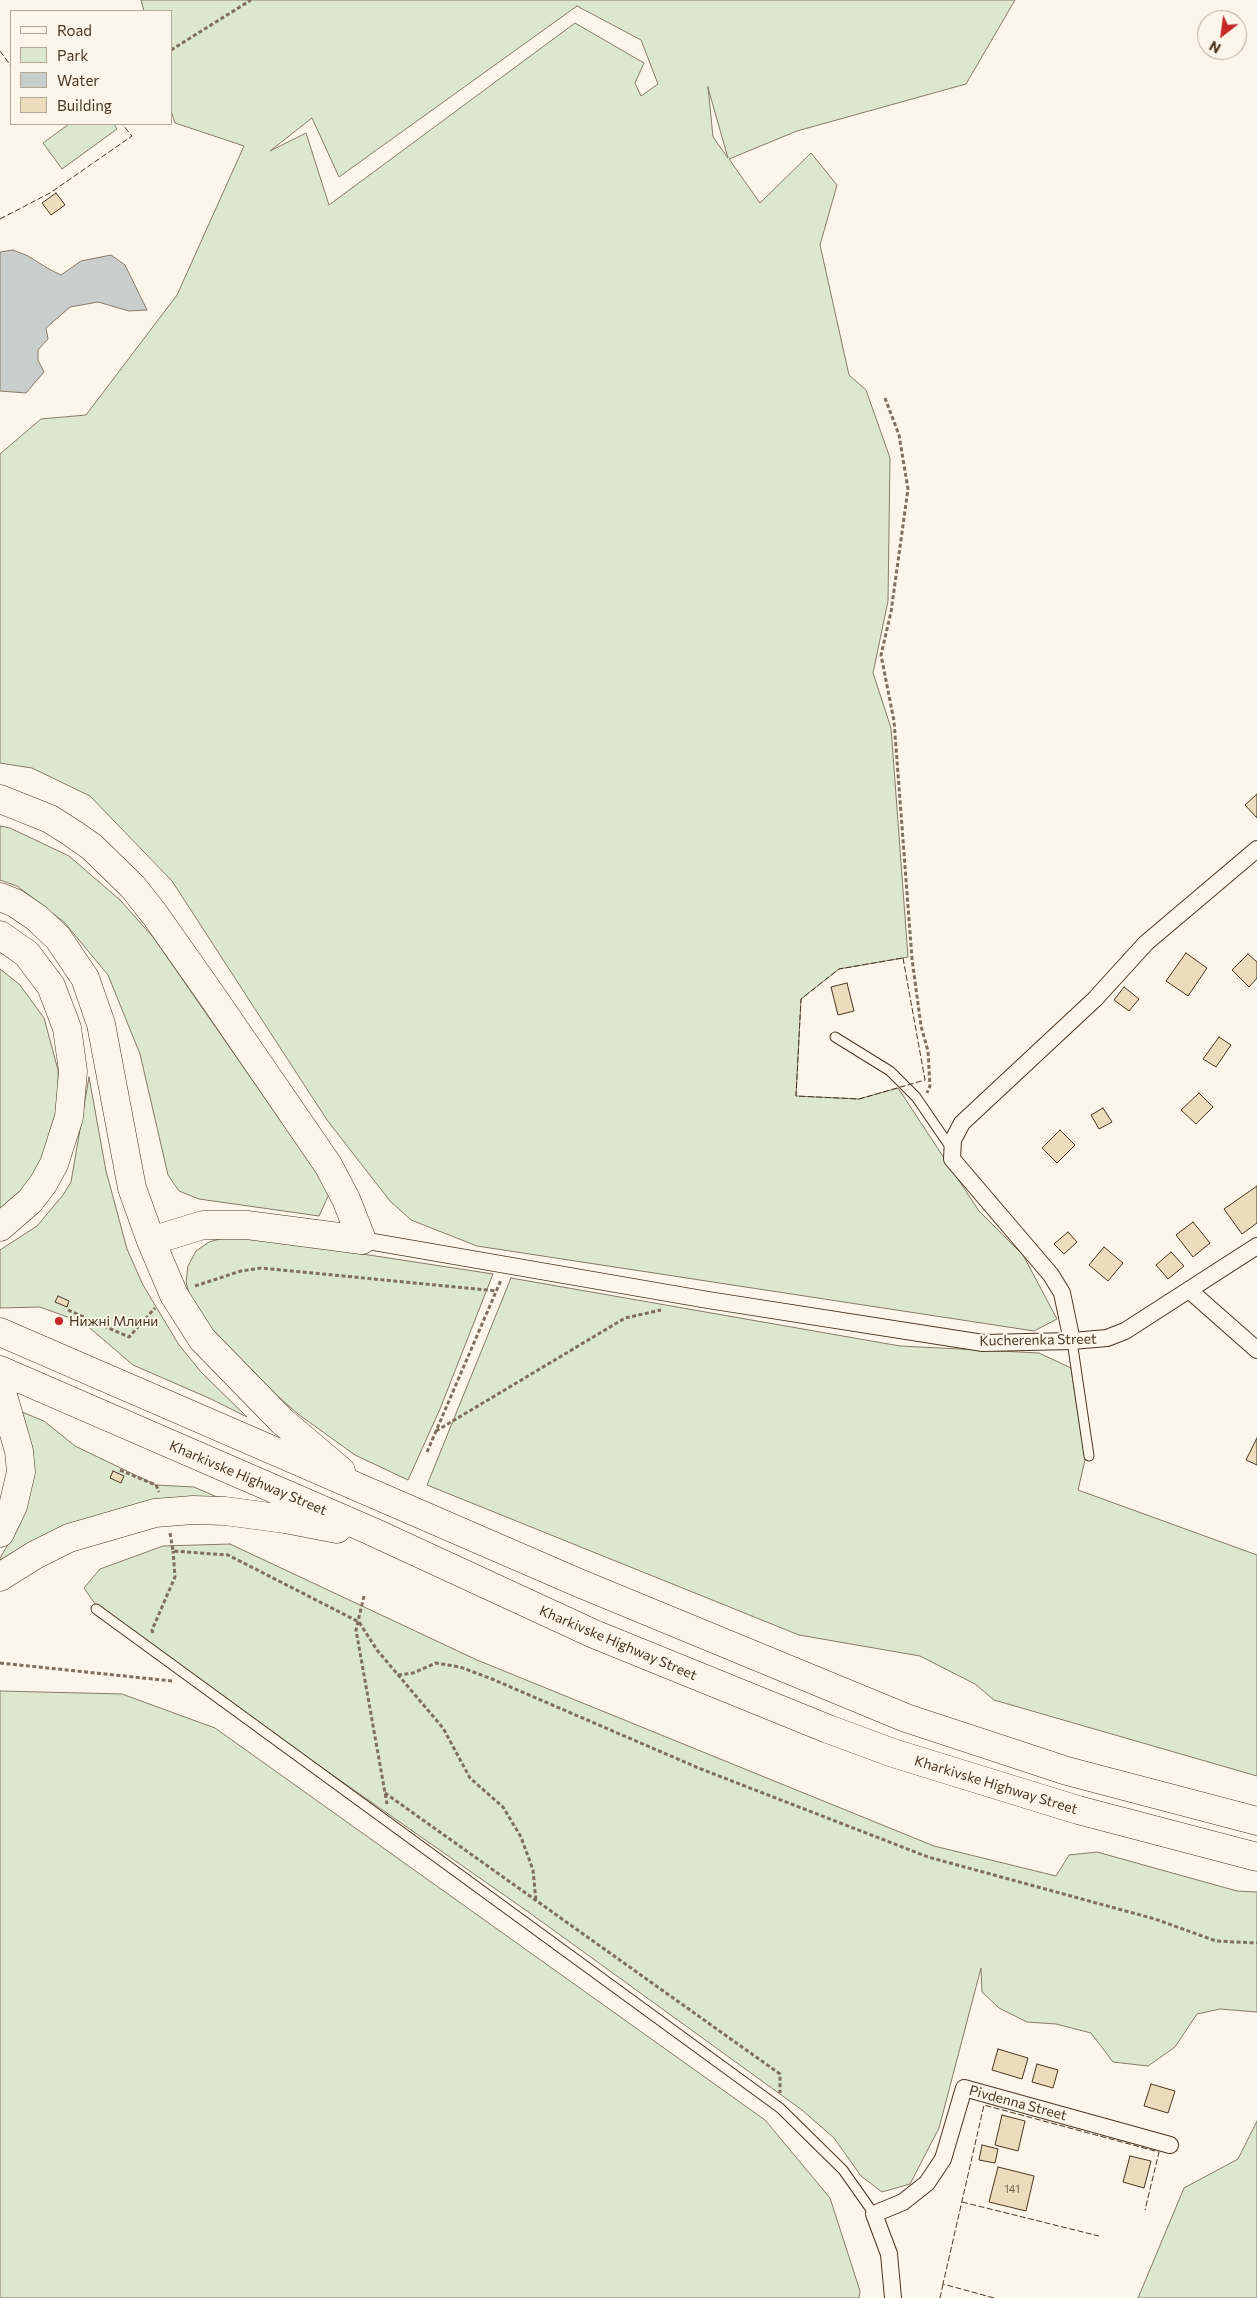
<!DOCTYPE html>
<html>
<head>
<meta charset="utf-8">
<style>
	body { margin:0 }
	#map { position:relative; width:1257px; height:2298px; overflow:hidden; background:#fbf6e9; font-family:Commissioner,sans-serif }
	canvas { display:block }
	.legend { position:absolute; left:10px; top:10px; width:162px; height:115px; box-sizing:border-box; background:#fbf6e9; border:1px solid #b4a999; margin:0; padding:6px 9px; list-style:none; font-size:15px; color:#4a3520 }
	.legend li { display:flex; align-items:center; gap:10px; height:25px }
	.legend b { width:25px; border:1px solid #b4a999 }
	.north { position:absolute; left:1197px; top:10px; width:50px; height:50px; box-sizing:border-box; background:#fbf6e9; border:1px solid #b4a999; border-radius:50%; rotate:210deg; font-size:14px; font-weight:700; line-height:20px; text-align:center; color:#4a3520 }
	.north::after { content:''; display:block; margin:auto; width:18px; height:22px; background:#c62828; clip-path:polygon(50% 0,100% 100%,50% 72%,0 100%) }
</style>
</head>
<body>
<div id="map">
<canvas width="1257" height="2298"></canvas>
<ul class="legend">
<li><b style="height:6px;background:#fbf6e9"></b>Road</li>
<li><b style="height:14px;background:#dce7d0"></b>Park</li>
<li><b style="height:14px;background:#c9cecd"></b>Water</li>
<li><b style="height:14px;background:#ecdcbc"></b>Building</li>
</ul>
<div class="north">N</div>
</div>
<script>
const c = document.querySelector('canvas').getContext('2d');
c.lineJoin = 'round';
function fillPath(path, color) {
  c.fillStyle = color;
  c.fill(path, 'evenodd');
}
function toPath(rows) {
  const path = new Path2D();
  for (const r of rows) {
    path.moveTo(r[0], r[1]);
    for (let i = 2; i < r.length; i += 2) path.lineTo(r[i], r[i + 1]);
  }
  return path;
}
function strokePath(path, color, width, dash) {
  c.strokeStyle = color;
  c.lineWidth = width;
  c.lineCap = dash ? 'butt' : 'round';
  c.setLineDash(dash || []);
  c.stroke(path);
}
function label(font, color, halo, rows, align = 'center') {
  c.font = font + ' Commissioner,sans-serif';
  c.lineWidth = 4;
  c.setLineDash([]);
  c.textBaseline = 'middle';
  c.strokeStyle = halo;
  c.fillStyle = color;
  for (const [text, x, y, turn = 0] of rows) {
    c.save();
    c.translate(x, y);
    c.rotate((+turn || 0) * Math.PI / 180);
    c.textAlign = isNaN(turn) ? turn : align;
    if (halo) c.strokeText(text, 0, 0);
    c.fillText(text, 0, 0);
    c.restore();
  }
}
const green = toPath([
	[141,0,1015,0,966,84,797,131,729,159,760,203,811,153,837,185,820,245,849,375,866,390,890,458,888,601,873,673,891,728,908,957,839,969,801,999,796,1096,859,1099,898,1088,979,1211,1023,1255,1057,1319,1034,1331,477,1246,411,1220,390,1201,327,1120,172,881,90,796,32,768,0,763,0,454,41,419,86,415,177,295,244,146,175,123,171,111,171,11,144,11,141,0],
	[577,6,641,40,658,84,641,96,635,83,644,63,575,23,329,205,306,133,270,151,312,118,339,177,577,6],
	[708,87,708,88,728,158,713,137,708,87],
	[69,124,114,124,117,129,62,169,43,143,69,124],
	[0,826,10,828,69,856,120,900,153,937,330,1192,319,1216,199,1199,179,1191,168,1175,140,1054,108,975,64,922,17,886,0,880,0,826],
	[0,969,20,985,44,1018,58,1070,59,1118,44,1166,0,1215,0,969],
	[89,1077,106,1171,127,1249,143,1285,179,1345,202,1373,247,1417,211,1399,133,1365,84,1323,40,1307,0,1308,0,1250,37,1226,63,1195,71,1182,89,1077],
	[223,1238,258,1238,493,1274,440,1409,408,1480,355,1455,298,1414,237,1360,211,1331,189,1294,186,1282,188,1266,196,1251,209,1242,223,1238],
	[511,1278,900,1346,1039,1353,1071,1368,1085,1460,1078,1490,1257,1555,1257,1776,994,1700,975,1684,920,1656,799,1635,427,1485,511,1278],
	[12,1408,44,1421,75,1446,156,1485,194,1487,231,1503,0,1572,0,1558,19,1526,30,1488,12,1408],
	[230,1544,477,1660,934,1846,1056,1876,1069,1855,1097,1852,1237,1891,1257,1892,1257,2012,1220,2009,1197,2014,1175,2047,1148,2066,1113,2062,1091,2033,1056,2024,1027,2022,999,2008,982,1992,981,1968,939,2128,910,2184,882,2192,861,2176,834,2138,802,2110,527,1911,102,1614,84,1588,100,1569,163,1546,230,1544],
	[0,1691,122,1694,215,1728,765,2120,830,2198,860,2291,859,2298,0,2298,0,1691],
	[1257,2121,1257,2298,1138,2298,1184,2188,1238,2159,1257,2121]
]);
fillPath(green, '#dce7d0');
strokePath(green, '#887966', 1);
const water = toPath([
	[13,250,28,256,49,269,61,275,81,261,111,255,125,265,147,310,129,311,98,302,70,307,46,328,48,339,38,350,38,360,44,372,26,393,0,391,0,252,13,250]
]);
fillPath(water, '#c9cecd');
strokePath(water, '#887966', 1);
const building = toPath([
	[56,193,65,205,51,215,42,203,56,193],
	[1257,794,1257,818,1245,805,1257,794],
	[1186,953,1207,968,1188,996,1166,981,1186,953],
	[1248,954,1257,962,1257,978,1249,987,1232,970,1248,954],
	[847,983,854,1011,838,1015,831,987,847,983],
	[1124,987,1139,999,1129,1011,1114,1000,1124,987],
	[1219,1037,1231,1045,1216,1067,1203,1059,1219,1037],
	[1199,1093,1213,1107,1196,1124,1181,1110,1199,1093],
	[1103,1108,1112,1122,1099,1129,1091,1115,1103,1108],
	[1060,1130,1075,1145,1057,1163,1042,1148,1060,1130],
	[1257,1186,1257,1223,1242,1234,1224,1209,1257,1186],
	[1193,1222,1210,1243,1193,1257,1176,1235,1193,1222],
	[1068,1232,1077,1242,1064,1254,1054,1244,1068,1232],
	[1104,1247,1123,1263,1108,1281,1089,1265,1104,1247],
	[1171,1252,1184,1266,1168,1279,1156,1265,1171,1252],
	[58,1296,69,1301,67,1307,55,1302,58,1296],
	[1257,1438,1257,1465,1246,1460,1257,1438],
	[113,1471,124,1476,121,1483,110,1478,113,1471],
	[998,2049,1028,2058,1022,2079,992,2070,998,2049],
	[1037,2064,1058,2070,1053,2088,1032,2082,1037,2064],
	[1151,2084,1175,2091,1168,2113,1144,2106,1151,2084],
	[1002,2115,1025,2121,1018,2151,995,2145,1002,2115],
	[982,2145,998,2149,995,2163,979,2160,982,2145],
	[1130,2156,1151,2161,1144,2188,1123,2182,1130,2156],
	[998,2167,1034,2176,1026,2211,989,2202,998,2167]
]);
fillPath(building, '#ecdcbc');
strokePath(building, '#4a3520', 1);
const service = toPath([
	[835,1037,890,1071,916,1097,951,1148],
	[1072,1341,1089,1456],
	[96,1609,780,2108,843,2170,874,2214]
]);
const minor = toPath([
	[362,1240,708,1300,983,1343,1072,1341,1107,1338,1125,1331,1257,1246],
	[1189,1290,1257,1350],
	[1072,1341,1062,1293,1051,1275,952,1159,953,1140,962,1123,1095,999,1146,943,1257,849],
	[893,2298,889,2254,874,2214,903,2202,927,2183,943,2159,964,2088,1170,2145]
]);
const trunk = toPath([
	[0,799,50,819,72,833,92,847,133,887,155,915,212,996,328,1165,346,1199,362,1240,247,1225,203,1225,151,1241],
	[0,897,15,903,37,918,58,938,85,978,101,1024,132,1188,151,1241,174,1295,202,1339,282,1421,341,1471],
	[0,935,27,954,51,986,67,1028,73,1071,69,1117,54,1164,43,1184,30,1201,0,1227],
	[0,1332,579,1583,906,1718,1067,1771,1257,1821],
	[0,1370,371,1531,594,1634,828,1729,893,1753,1078,1810,1257,1857],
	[0,1385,19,1451,21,1472,13,1506,0,1533],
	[0,1577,35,1555,69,1538,155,1513,193,1510,225,1511,285,1519,337,1529]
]);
strokePath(service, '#4a3520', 11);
strokePath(minor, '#4a3520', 18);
strokePath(trunk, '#4a3520', 29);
strokePath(toPath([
	[171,50,251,0],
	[885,398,899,435,908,489,891,612,881,655,894,721,912,959,921,1026,928,1051,930,1086,927,1093],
	[195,1286,241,1271,261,1268,497,1291],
	[68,1310,129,1337,155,1308],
	[436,1431,625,1318,661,1310],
	[427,1452,501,1280],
	[120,1470,156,1485,159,1492],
	[170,1533,173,1551,228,1555,359,1622,377,1650,443,1728,470,1778,503,1807,521,1837,533,1870,536,1901],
	[364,1596,356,1630,387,1804],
	[153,1633,152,1630,175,1577,173,1551],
	[0,1663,172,1681],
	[398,1675,413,1673,436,1663,460,1667,492,1679,701,1769,928,1857,1155,1919,1216,1941,1257,1943],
	[385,1793,780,2074,780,2093]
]), '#7f6f5c', 3, [4, 2.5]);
strokePath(service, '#fbf6e9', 9);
strokePath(minor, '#fbf6e9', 16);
strokePath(trunk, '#fbf6e9', 28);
strokePath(toPath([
	[0,51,11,66],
	[0,219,50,193,132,136,122,124],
	[903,958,925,1080,859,1099,796,1096,801,999,839,969,903,958],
	[962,2202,1099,2236],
	[940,2298,943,2284],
	[994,2298,943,2284,984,2105,1159,2152,1145,2210]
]), '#4a3520', 1, [6, 2.5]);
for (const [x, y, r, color] of [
	[59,1321,5,"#c62828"]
]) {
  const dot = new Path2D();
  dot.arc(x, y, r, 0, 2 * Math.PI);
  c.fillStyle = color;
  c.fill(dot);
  strokePath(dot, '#fbf6e9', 2);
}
label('11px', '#725f47', null, [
	["141",1012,2189]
]);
label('14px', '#4a3520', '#fbf6e9', [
	["Нижні Млини",69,1321]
], 'left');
label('14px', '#4a3520', '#fbf6e9', [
	["Kucherenka Street",1038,1340,-1],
	["Kharkivske Highway Street",248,1478,23],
	["Kharkivske Highway Street",618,1643,23],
	["Kharkivske Highway Street",996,1785,17],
	["Pivdenna Street",1018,2103,15]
]);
</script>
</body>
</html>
